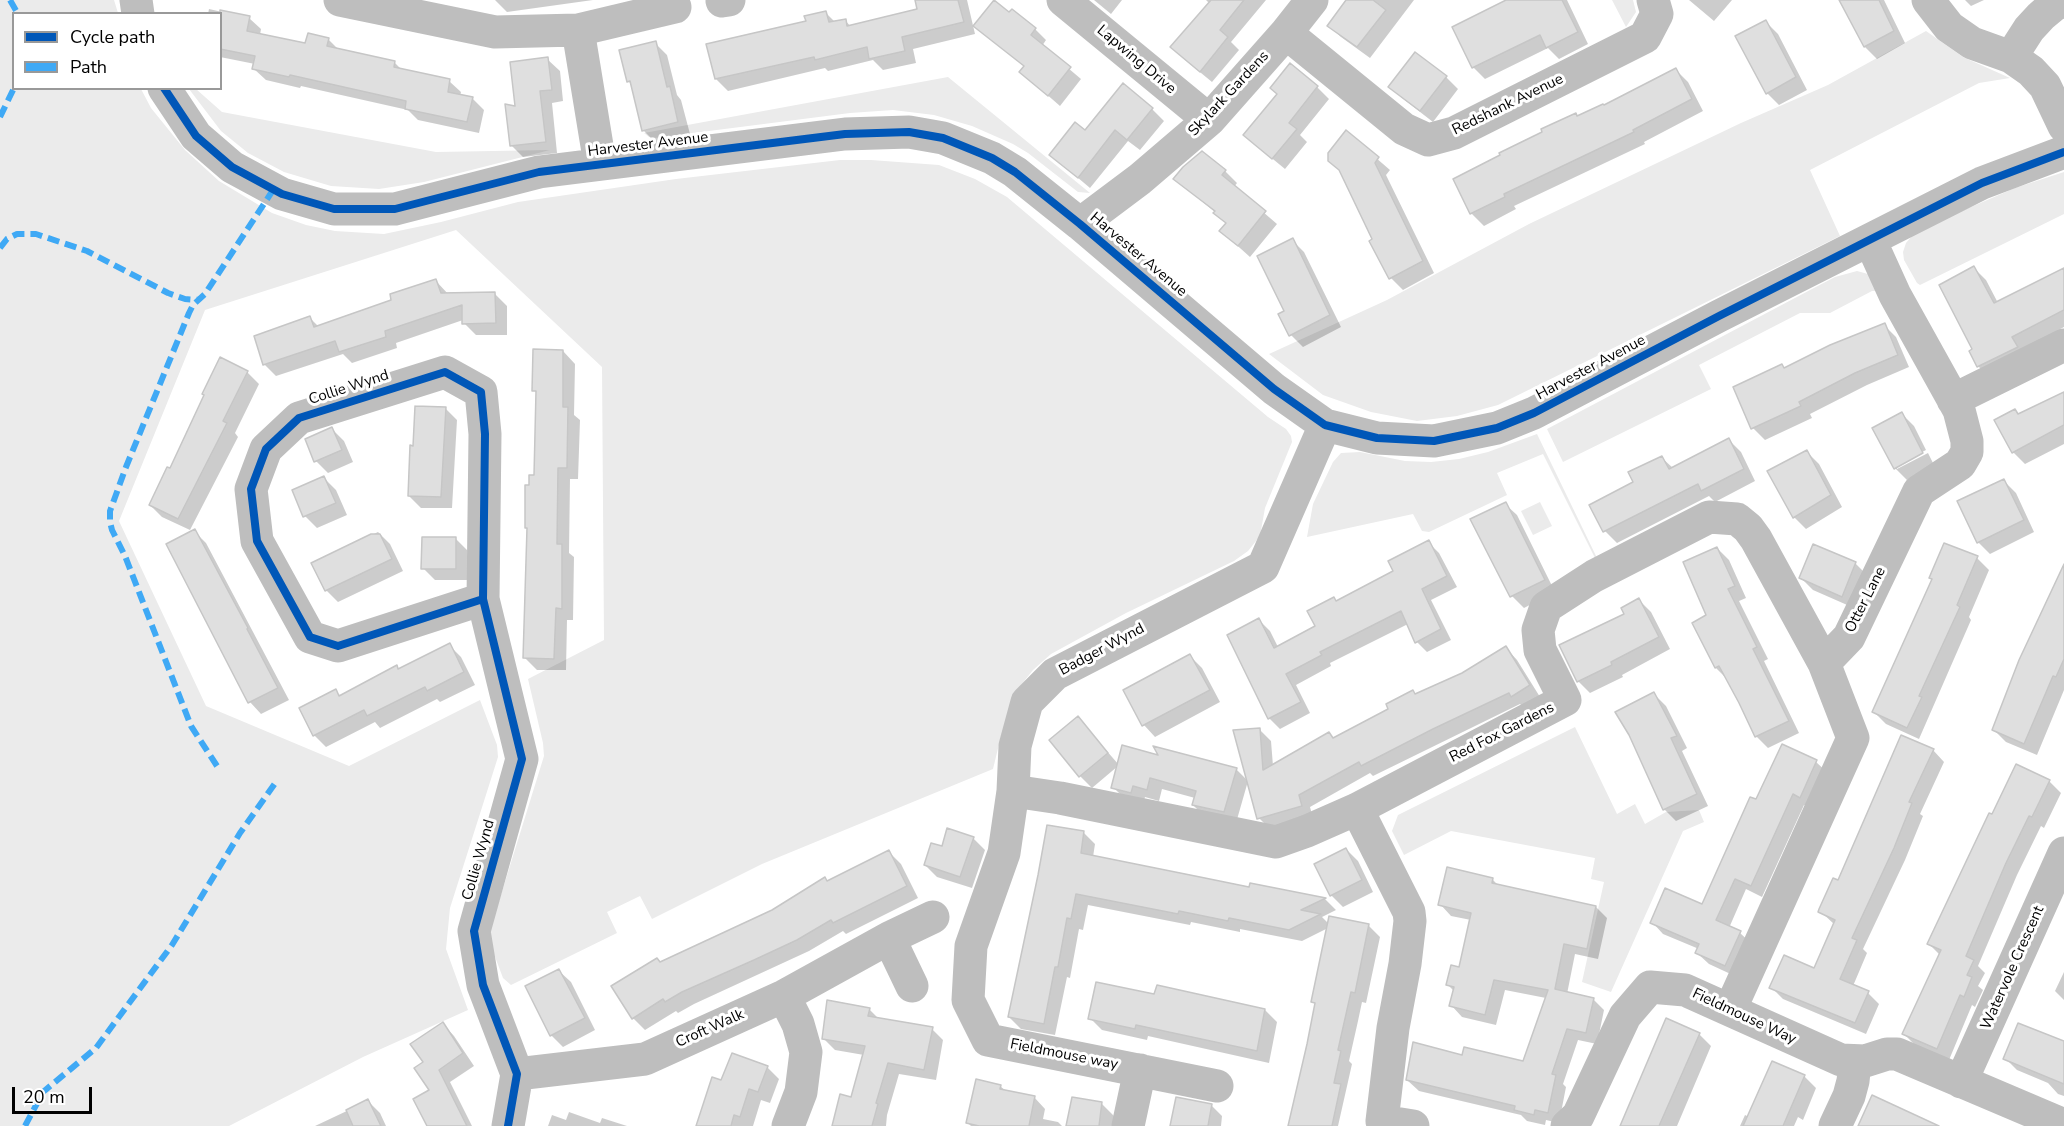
<!DOCTYPE html>
<html>
<head>
<meta charset="utf-8">
<style>
	body { margin:0 }
	#map { position:relative; width:2064px; height:1126px; overflow:hidden; background:#fff; font-family:"Nunito Sans",sans-serif }
	canvas { display:block }
	.legend { position:absolute; left:12px; top:12px; width:210px; height:78px; box-sizing:border-box; background:#fff; border:2px solid #999; margin:0; padding:8px 10px; list-style:none; font-size:18px; color:#000 }
	.legend li { display:flex; align-items:center; gap:12px; height:30px }
	.legend b { width:30px; border:2px solid #999 }
	.scale { position:absolute; left:12px; top:1087px; width:80px; height:27px; box-sizing:border-box; border:3px solid #000; border-top:0; padding-left:8px; font-size:18px; line-height:21px; white-space:nowrap; color:#000; -webkit-text-stroke:4px #fff; paint-order:stroke }
</style>
</head>
<body>
<div id="map">
<canvas width="2064" height="1126"></canvas>
<ul class="legend">
<li><b style="height:8px;background:#0057b8"></b>Cycle path</li>
<li><b style="height:8px;background:#3fa9f5"></b>Path</li>
</ul>
<div class="scale">20 m</div>
</div>
<script>
const c = document.querySelector('canvas').getContext('2d');
c.lineJoin = 'round';
function fillPath(path, color) {
  c.fillStyle = color;
  c.fill(path, 'evenodd');
}
function toPath(rows) {
  const path = new Path2D();
  for (const r of rows) {
    path.moveTo(r[0], r[1]);
    for (let i = 2; i < r.length; i += 2) path.lineTo(r[i], r[i + 1]);
  }
  return path;
}
function strokePath(path, color, width, dash) {
  c.strokeStyle = color;
  c.lineWidth = width;
  c.lineCap = dash ? 'butt' : 'round';
  c.setLineDash(dash || []);
  c.stroke(path);
}
function label(font, color, halo, rows, align = 'center') {
  c.font = font + ' "Nunito Sans",sans-serif';
  c.lineWidth = 6;
  c.setLineDash([]);
  c.textBaseline = 'middle';
  c.strokeStyle = halo;
  c.fillStyle = color;
  for (const [text, x, y, turn = 0] of rows) {
    c.save();
    c.translate(x, y);
    c.rotate((+turn || 0) * Math.PI / 180);
    c.textAlign = isNaN(turn) ? turn : align;
    if (halo) c.strokeText(text, 0, 0);
    c.fillText(text, 0, 0);
    c.restore();
  }
}
fillPath(toPath([
	[0,0,114,0,118,13,14,14,14,88,141,89,151,108,185,150,219,181,272,213,306,225,335,231,384,234,441,222,518,202,676,179,840,160,871,160,939,165,975,179,1007,197,1268,417,1286,429,1291,436,1292,442,1265,508,1260,536,1248,551,1234,561,1126,613,1051,654,1033,670,1021,685,1001,736,993,769,762,864,652,919,640,896,607,912,617,933,511,985,503,978,491,946,491,927,544,756,543,743,528,679,604,640,602,367,456,230,205,310,119,521,206,706,349,766,480,700,497,745,498,757,450,908,446,949,468,1010,363,1057,229,1126,0,1126],
	[1612,0,1633,0,1636,12,1626,27],
	[1926,31,1963,57,2010,78,1979,83,1810,170,1840,236,1498,405,1457,416,1417,421,1371,412,1323,395,1269,354,1387,300,1529,224,1741,123,1828,85],
	[948,77,1090,193,1078,192,1028,153,1013,144,972,126,934,115,893,110,850,113,654,138,649,137,644,133],
	[189,89,196,89,222,112,436,152,550,150,424,182,379,189,331,186,284,172,248,153,221,131],
	[2064,172,2064,214,1920,285,1917,283,1904,260,1903,252,1906,243,1912,236,1934,223,2015,188],
	[1857,271,1868,274,1877,291,1872,291,1830,313,1800,313,1699,365,1711,389,1563,462,1547,429,1812,289,1835,277],
	[1537,434,1597,558,1596,560,1543,454,1497,473,1507,495,1429,532,1422,531,1413,514,1307,537,1313,504,1333,462,1341,453,1360,452,1405,461,1431,462,1459,459,1488,452],
	[1540,502,1552,526,1533,535,1521,511],
	[1575,727,1617,814,1635,804,1645,824,1666,812,1699,810,1704,822,1683,831,1611,992,1582,982,1604,882,1591,879,1595,858,1451,831,1404,855,1392,831,1398,815]
]), '#ebebeb');
fillPath(toPath([
	[495,0,593,0,507,12],
	[917,0,967,0,975,34,913,49,916,63,883,70,873,60,828,71,825,68,728,91,716,79,825,12,835,22,845,20,851,27,919,10],
	[1094,0,1122,0,1111,14],
	[1206,0,1266,0,1231,42,1239,50,1212,82,1184,59,1210,4],
	[1349,0,1414,0,1370,58,1341,37,1329,26],
	[1517,0,1567,0,1588,44,1559,59,1548,48,1485,79,1473,67,1454,28],
	[1689,0,1732,0,1714,21],
	[1841,0,1884,0,1905,43,1877,59,1865,47],
	[1965,0,1984,0,1971,6],
	[209,9,249,18,261,29,260,35,307,45,328,39,339,50,394,62,403,71,449,81,461,92,460,96,472,98,484,110,479,133,418,120,408,110,301,86,300,88,266,80,254,69,255,64,220,57,220,14,208,14],
	[1010,14,1035,29,1046,40,1042,46,1081,79,1060,106,1021,72,1025,67,975,26],
	[1766,22,1778,34,1807,90,1779,105,1767,93],
	[655,43,667,55,677,95,681,100,690,134,656,143,644,131,633,85,628,81],
	[547,59,560,71,563,101,552,103,557,153,523,157,511,145,517,108],
	[1676,70,1688,82,1703,111,1644,142,1645,144,1514,206,1516,209,1484,226,1472,214,1455,179],
	[1446,77,1458,89,1433,122,1402,98,1390,87],
	[1317,87,1329,99,1300,135,1307,142,1285,169,1257,146],
	[1152,109,1164,121,1140,150,1128,141,1090,188,1051,155,1086,132],
	[1346,132,1390,170,1386,175,1434,273,1403,290,1391,278,1343,174,1329,160],
	[1225,171,1237,183,1234,187,1277,224,1250,257,1221,231,1227,224,1216,213,1175,179],
	[1292,240,1304,252,1341,327,1303,347,1291,335,1286,311],
	[1974,268,1986,280,1998,303,2064,269,2064,327,2023,349,1990,378,1978,366],
	[436,281,449,295,495,294,507,306,507,335,476,335,464,323,463,320,396,343,397,348,352,363,343,354,276,376,264,364,309,317,319,327,393,301],
	[1884,325,1896,337,1909,367,1867,385,1810,414,1812,418,1765,440,1753,428,1782,366,1786,370],
	[563,351,575,364,574,415,580,420,578,479,570,479,569,553,574,557,573,620,567,620,566,670,537,670,525,658,528,529,526,527,530,487,535,477,537,393,534,390],
	[247,372,259,384,235,433,238,437,190,530,162,517,150,505,170,470],
	[2064,394,2064,444,2025,464,2013,452,2014,410,2019,415],
	[445,408,457,420,452,508,421,508,409,496,415,447],
	[1902,414,1914,426,1926,450,1897,465,1897,469,1928,453,1934,465,1907,480,1895,468],
	[332,429,344,441,353,462,328,473,316,461],
	[1729,440,1741,452,1755,481,1715,502,1709,496,1617,543,1605,531,1635,483,1662,458,1673,468],
	[1807,452,1819,464,1842,507,1806,529,1794,517],
	[324,478,336,490,347,515,317,528,305,516],
	[2004,481,2016,493,2034,532,1990,554,1978,542],
	[1505,504,1517,515,1555,592,1524,608,1512,596],
	[194,531,206,543,289,700,261,714,250,702,168,545],
	[378,532,390,544,403,571,338,602,326,590,313,564],
	[455,538,467,550,467,580,435,580,423,568],
	[1428,542,1439,553,1457,587,1431,600,1451,640,1427,652,1417,642,1408,624,1330,663,1331,666,1296,685,1310,713,1280,729,1269,718,1259,620,1270,631,1278,647,1317,627,1336,602,1395,571],
	[1717,548,1729,560,1746,598,1739,601,1768,659,1764,661,1799,733,1768,748,1756,736,1728,680,1716,668,1694,623,1708,616],
	[1977,558,1989,570,1969,617,1971,620,1919,739,1886,724,1874,712],
	[1855,563,1867,575,1854,608,1813,590,1801,578],
	[2064,575,2064,690,2037,755,2006,742,1994,730],
	[1639,600,1651,612,1670,649,1622,675,1623,677,1590,693,1578,681],
	[449,645,461,657,475,685,440,702,437,699,380,728,375,722,326,747,314,735,335,691,341,696],
	[1506,648,1517,660,1540,697,1523,707,1520,704,1373,776,1370,773,1310,807,1313,818,1270,829,1259,818,1260,730,1271,741,1273,766,1334,739,1462,674],
	[1190,656,1202,668,1220,702,1155,737,1144,725],
	[1654,694,1666,706,1687,748,1682,751,1708,806,1676,821,1664,809],
	[1078,718,1119,765,1161,757,1236,769,1248,781,1236,823,1205,817,1193,805,1195,798,1162,789,1159,801,1145,797,1143,804,1125,799,1113,787,1118,766,1092,788,1080,776],
	[1933,750,1944,762,1920,814,1923,816,1905,860,1863,949,1867,953,1853,986,1868,993,1879,1004,1866,1034,1783,999,1771,987,1815,970,1835,925,1820,911],
	[1816,762,1828,773,1811,808,1804,805,1762,897,1746,889,1729,928,1740,933,1752,944,1737,977,1709,964,1697,953,1699,949,1663,934,1652,922,1703,906,1756,801],
	[2049,781,2061,793,2044,828,2041,826,2017,875,1978,966,1985,973,1978,986,1983,990,1975,1007,1972,1005,1949,1060,1916,1046,1904,1034,1940,955,1929,944],
	[1084,833,1095,844,1093,857,1250,888,1251,885,1325,899,1336,910,1322,917,1329,924,1368,925,1380,937,1366,1003,1362,1002,1358,1021,1349,1061,1352,1064,1338,1126,1289,1126,1316,1004,1313,1001,1328,928,1302,941,1240,929,1240,932,1191,922,1190,925,1088,905,1083,930,1079,929,1070,978,1067,977,1055,1035,1021,1029,1009,1017],
	[973,838,985,850,972,888,937,877,925,865,943,848],
	[1346,849,1358,861,1373,892,1343,907,1331,895],
	[889,852,901,864,918,898,846,934,843,931,809,951,694,1004,678,1013,676,1011,645,1030,633,1018,772,911],
	[1492,879,1499,886,1596,907,1607,918,1598,959,1575,954,1567,994,1593,999,1604,1010,1597,1044,1578,1040,1563,1084,1566,1087,1559,1123,1546,1120,1545,1125,1527,1121,1521,1115,1419,1091,1407,1080,1524,1063,1546,998,1505,990,1496,1025,1462,1017,1451,1005,1454,991,1447,984,1460,969,1471,920,1451,916,1440,904],
	[559,971,571,982,595,1030,563,1047,551,1035],
	[2064,972,2064,1000,2055,991],
	[1155,996,1265,1010,1277,1022,1269,1063,1148,1036,1147,1040,1102,1030,1090,1018],
	[869,1009,879,1019,932,1029,943,1040,936,1080,899,1074,887,1115,886,1126,834,1126,852,1099,864,1055,835,1050,823,1038],
	[443,1024,454,1036,474,1066,450,1082,472,1126,428,1126,431,1091,425,1062],
	[1699,1034,1711,1046,1677,1126,1621,1126],
	[2064,1043,2064,1096,2058,1094,2048,1083,2017,1070,2005,1058],
	[1773,1063,1804,1076,1816,1088,1803,1120,1798,1117,1794,1126,1740,1126,1745,1115,1749,1117],
	[767,1067,779,1079,770,1103,761,1100,753,1126,698,1126,722,1082],
	[1000,1086,1006,1091,1034,1097,1045,1109,1043,1119,1058,1122,1062,1126,971,1126,968,1123],
	[368,1101,380,1113,386,1126,315,1126],
	[1102,1104,1114,1116,1112,1126,1067,1126],
	[1212,1106,1222,1116,1221,1126,1172,1126],
	[569,1112,600,1123,602,1118,627,1126,548,1126,552,1115,566,1120]
]), '#0003');
const building = toPath([
	[915,0,958,0,964,22,902,37,905,51,869,59,867,47,815,60,814,57,715,79,706,44,806,21,804,16,826,11,829,22,846,19,847,26,917,9,915,0],
	[994,0,1009,12,1012,9,1036,28,1031,35,1071,67,1048,96,1019,72,1024,66,973,26,994,0],
	[1211,0,1244,0,1220,30,1228,37,1200,72,1170,47,1211,0],
	[1346,0,1373,0,1386,10,1357,47,1327,26,1346,0],
	[1506,0,1562,0,1578,32,1546,48,1540,35,1472,68,1452,27,1506,0],
	[1839,0,1879,0,1894,31,1864,47,1839,0],
	[220,10,250,16,247,31,305,43,308,33,329,38,327,46,395,61,394,67,450,79,448,92,473,97,467,122,405,109,406,101,290,75,289,77,252,69,255,56,220,49,220,10],
	[1766,20,1796,77,1766,94,1735,36,1766,20],
	[656,41,667,87,670,86,678,122,642,131,630,81,627,82,619,50,656,41],
	[1415,52,1447,76,1420,111,1388,87,1415,52],
	[548,57,552,90,540,91,546,142,510,146,505,104,515,106,510,62,548,57],
	[1290,63,1318,86,1289,123,1297,129,1272,159,1243,135,1277,94,1270,88,1290,63],
	[1676,68,1692,99,1633,130,1634,132,1504,194,1505,197,1470,214,1453,179,1500,155,1499,153,1542,132,1541,129,1576,113,1577,116,1603,104,1604,105,1676,68],
	[1123,83,1153,108,1127,140,1115,130,1078,178,1049,155,1075,122,1085,130,1123,83],
	[1346,130,1379,157,1375,163,1423,261,1389,279,1369,241,1372,239,1339,170,1328,161,1328,153,1346,130],
	[1202,151,1226,170,1222,175,1266,211,1238,246,1219,231,1226,223,1213,213,1215,211,1173,179,1183,167,1202,151],
	[1293,238,1330,315,1289,336,1278,314,1284,311,1257,256,1293,238],
	[1974,266,1994,303,2064,268,2064,310,2012,337,2018,347,1977,367,1969,351,1972,349,1939,285,1974,266],
	[436,279,441,293,495,292,496,323,462,324,462,305,385,331,386,337,339,352,335,341,263,365,254,336,310,316,314,327,391,300,390,294,436,279],
	[1885,323,1898,355,1855,373,1799,402,1801,406,1751,429,1733,387,1782,364,1784,368,1830,345,1885,323],
	[533,349,563,350,563,407,568,407,567,468,558,468,557,544,562,544,562,609,556,608,554,659,523,658,527,528,525,528,525,485,529,485,529,475,534,475,536,391,532,391,533,349],
	[220,357,248,371,223,421,227,423,178,519,149,505,167,467,170,468,204,395,202,394,220,357],
	[2064,392,2064,425,2012,453,1994,420,2015,409,2018,414,2064,392],
	[415,406,446,407,441,497,408,496,410,445,413,446,415,406],
	[1902,412,1923,453,1894,469,1872,428,1902,412],
	[332,427,342,450,314,462,305,439,332,427],
	[1729,438,1744,469,1701,491,1698,484,1603,532,1589,505,1633,482,1628,472,1662,456,1669,469,1729,438],
	[1807,450,1831,495,1793,518,1767,471,1807,450],
	[324,476,336,503,303,517,292,490,324,476],
	[2004,479,2024,520,1977,543,1957,501,2004,479],
	[1506,502,1545,580,1510,597,1470,519,1506,502],
	[195,529,248,628,247,629,278,688,248,703,166,544,195,529],
	[371,534,380,534,392,559,325,591,311,563,371,534],
	[422,537,456,537,456,569,421,569,422,537],
	[1429,540,1447,576,1422,589,1441,629,1415,643,1401,611,1320,652,1322,655,1286,674,1301,702,1268,719,1227,635,1259,618,1274,648,1315,626,1307,611,1334,597,1336,601,1393,571,1388,561,1429,540],
	[1944,543,1978,556,1957,605,1960,607,1919,696,1922,697,1907,728,1872,712,1932,579,1929,578,1944,543],
	[1813,544,1856,562,1842,597,1799,578,1813,544],
	[1717,547,1735,586,1728,589,1757,647,1753,649,1789,721,1755,737,1739,703,1719,666,1715,668,1692,623,1706,615,1683,562,1717,547],
	[2064,564,2064,659,2056,677,2053,676,2024,744,1992,730,2019,660,2064,564],
	[1639,598,1659,637,1611,662,1612,665,1577,682,1559,645,1624,614,1621,608,1639,598],
	[450,643,464,672,427,691,425,687,367,716,364,710,313,736,299,708,336,689,339,696,397,665,398,669,450,643],
	[1506,646,1530,685,1511,697,1509,693,1433,729,1361,766,1359,762,1299,795,1302,806,1257,819,1233,730,1260,728,1263,770,1329,732,1333,738,1388,709,1386,704,1413,690,1415,694,1462,673,1506,646],
	[1190,654,1210,690,1142,726,1123,690,1190,654],
	[1654,692,1677,736,1671,738,1697,794,1663,810,1629,735,1615,712,1654,692],
	[1078,716,1108,753,1079,777,1049,740,1078,716],
	[1901,735,1934,749,1909,802,1912,803,1894,848,1852,938,1857,940,1840,979,1869,991,1855,1023,1769,988,1784,955,1814,968,1835,920,1818,912,1819,909,1833,878,1838,880,1901,735],
	[1782,744,1817,760,1800,798,1793,794,1751,886,1735,879,1716,920,1741,931,1725,966,1695,953,1699,944,1650,923,1665,888,1702,904,1750,797,1756,799,1782,744],
	[1122,745,1158,755,1153,746,1237,768,1224,812,1192,805,1196,791,1150,778,1147,790,1133,786,1131,793,1111,788,1122,745],
	[2016,764,2050,780,2032,817,2029,816,2006,863,1966,956,1974,960,1967,975,1972,977,1964,997,1960,995,1937,1049,1902,1034,1941,950,1927,944,1989,813,1992,814,2016,764],
	[1047,825,1084,831,1081,853,1200,877,1249,887,1250,883,1326,898,1301,910,1321,914,1289,930,1229,918,1228,921,1179,911,1178,914,1076,894,1071,919,1067,918,1058,967,1055,967,1044,1024,1008,1017,1038,875,1047,825],
	[947,828,974,837,960,877,924,865,931,843,942,846,947,828],
	[1346,848,1362,880,1330,896,1314,864,1346,848],
	[889,850,907,886,833,923,831,920,797,940,754,960,682,992,665,1002,663,999,632,1019,611,986,657,958,660,962,772,910,825,877,827,881,889,850],
	[1447,867,1493,878,1492,883,1596,906,1587,949,1564,944,1555,989,1594,998,1586,1033,1567,1029,1552,1074,1556,1075,1548,1113,1535,1110,1534,1115,1514,1110,1515,1106,1406,1080,1413,1042,1462,1055,1464,1047,1523,1061,1548,990,1494,980,1485,1015,1449,1006,1454,987,1446,985,1451,965,1459,967,1471,913,1438,905,1447,867],
	[1329,916,1369,924,1355,993,1351,992,1338,1050,1341,1051,1334,1083,1341,1084,1332,1126,1288,1126,1307,1044,1315,1003,1311,1002,1329,916],
	[559,969,585,1018,550,1036,525,986,559,969],
	[1096,982,1154,994,1157,985,1265,1009,1257,1051,1136,1025,1135,1029,1088,1019,1096,982],
	[827,1000,870,1008,868,1016,933,1027,924,1070,888,1063,876,1103,878,1104,872,1126,832,1126,840,1094,851,1097,865,1046,822,1039,827,1000],
	[1666,1018,1700,1033,1659,1126,1620,1126,1666,1018],
	[443,1022,463,1053,439,1070,467,1126,427,1126,413,1099,429,1090,414,1068,423,1062,410,1044,443,1022],
	[2018,1023,2064,1041,2064,1084,2003,1059,2018,1023],
	[732,1053,768,1066,758,1092,749,1089,740,1117,734,1115,731,1126,696,1126,712,1077,721,1080,732,1053],
	[1772,1061,1805,1075,1783,1126,1743,1126,1772,1061],
	[976,1079,1001,1085,1000,1089,1035,1096,1029,1126,979,1126,966,1123,976,1079],
	[1872,1095,1939,1126,1858,1126,1872,1095],
	[1072,1097,1102,1102,1099,1126,1066,1126,1072,1097],
	[1176,1097,1212,1104,1208,1126,1170,1126,1176,1097],
	[368,1099,381,1126,353,1126,346,1110,368,1099]
]);
fillPath(building, '#dfdfdf');
strokePath(building, '#c6c6c6', 1.5);
strokePath(toPath([
	[136,0,138,14],
	[340,0,495,32,578,30,675,7],
	[1063,0,1209,120],
	[1928,0,1949,27,1972,43,2011,57,2031,71,2045,86,2064,126],
	[722,1,729,0],
	[578,30,600,164],
	[1286,33,1404,129,1428,140,1454,133,1645,37,1657,14,1653,0],
	[2011,57,2029,29,2041,16,2054,5,2064,1],
	[164,88,196,136,232,167,282,194,334,209,395,209,539,172,845,134,909,132,943,138,992,158,1015,172,1080,224,1274,389,1325,425,1377,438,1434,441,1497,428,1534,413,1719,316,1982,183,2064,152],
	[1080,224,1140,179,1209,120,1286,33,1312,0],
	[1953,400,2064,345],
	[483,599,338,646,310,637,257,541,251,489,266,449,299,418,445,372,481,392,485,434,483,599,522,759,474,931,483,985,517,1074,508,1126],
	[1013,791,1060,798,1276,842,1307,831,1357,809,1565,700,1540,650,1538,630,1546,607,1594,576,1709,517,1737,519,1748,528,1756,539,1824,663],
	[1357,809,1409,912,1410,921,1405,964,1393,1028,1382,1121,1413,1126],
	[889,938,912,986],
	[784,996,798,1024,806,1052,801,1092,788,1126],
	[1730,1010,1853,738,1824,663,1849,637,1919,491,1960,464,1967,452,1967,441,1959,410,1895,295,1870,240],
	[517,1074,645,1059,784,996,889,938,933,917],
	[1961,1082,2064,853],
	[1217,1086,988,1040,968,1000,971,946,1004,853,1013,791,1015,746,1027,702,1055,674,1263,567,1325,425],
	[1128,1126,1140,1070],
	[1567,1126,1578,1116,1625,1016,1650,987,1685,990,1841,1060,1865,1061,1887,1054,1897,1054,2064,1125],
	[1835,1126,1849,1096,1853,1081,1855,1062]
]), '#bebebe', 33);
strokePath(toPath([
	[10,0,18,14],
	[0,117,14,88],
	[0,248,7,239,17,234,36,234,87,251,168,293,185,299,199,300],
	[217,766,191,726,125,556,112,530,110,522,110,511,126,467,189,313,193,305,205,294,273,190],
	[25,1126,43,1092,96,1048,172,945,240,833,276,782]
]), '#3fa9f5', 6, [12, 6]);
strokePath(toPath([
	[164,88,196,136,232,167,282,194,334,209,395,209,539,172,845,134,909,132,943,138,992,158,1015,172,1080,224,1274,389,1325,425,1377,438,1434,441,1497,428,1534,413,1719,316,1982,183,2064,152],
	[483,599,338,646,310,637,257,541,251,489,266,449,299,418,445,372,481,392,485,434,483,599,522,759,474,931,483,985,517,1074,508,1126]
]), '#0057b8', 8);
label('15px', '#000', '#fff', [
	["Lapwing Drive",1136,60,40],
	["Skylark Gardens",1229,94,-47],
	["Redshank Avenue",1508,105,-26],
	["Harvester Avenue",648,145,-7],
	["Harvester Avenue",1138,255,40],
	["Harvester Avenue",1591,368,-28],
	["Collie Wynd",349,388,-18],
	["Otter Lane",1866,600,-63],
	["Badger Wynd",1102,650,-28],
	["Red Fox Gardens",1502,733,-27],
	["Collie Wynd",479,860,-74],
	["Watervole Crescent",2013,968,-66],
	["Fieldmouse Way",1744,1017,25],
	["Croft Walk",710,1029,-24],
	["Fieldmouse way",1064,1055,11]
]);
</script>
</body>
</html>
